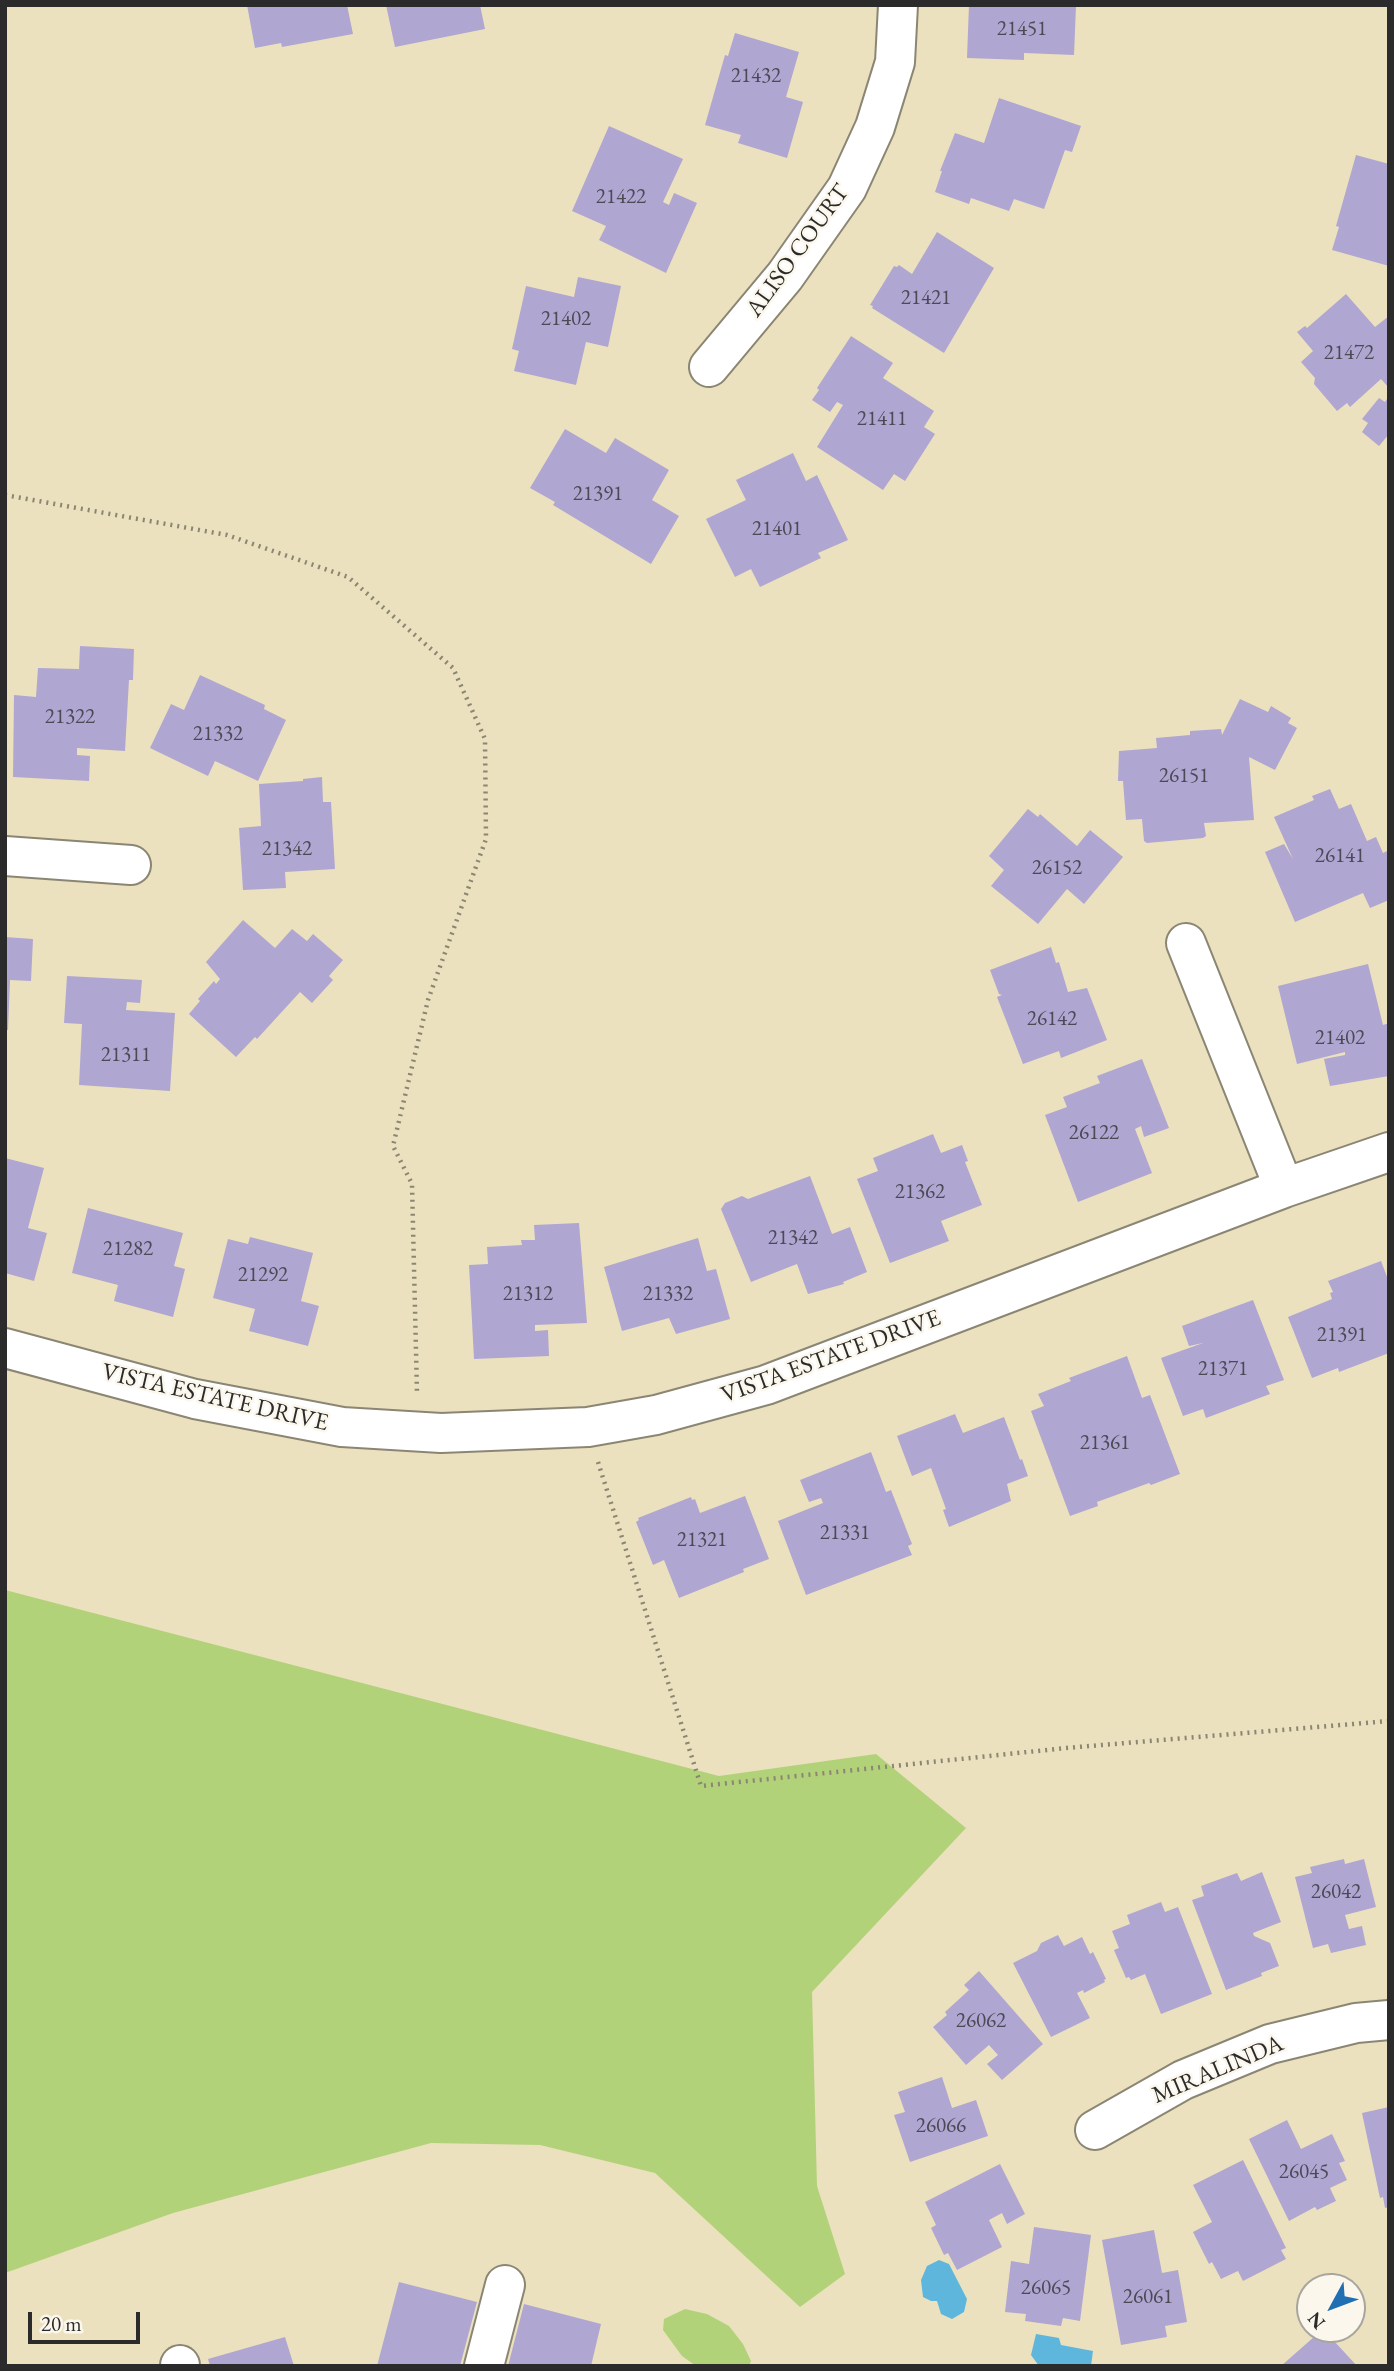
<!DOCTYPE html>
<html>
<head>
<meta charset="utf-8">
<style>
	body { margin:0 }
	#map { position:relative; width:1394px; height:2371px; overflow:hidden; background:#ebe1be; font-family:"EB Garamond",serif }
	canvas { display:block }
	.frame { position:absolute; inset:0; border:7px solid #2b2b2b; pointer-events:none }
	.north { position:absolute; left:1296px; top:2273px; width:70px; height:70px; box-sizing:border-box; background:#fbf7ec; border:2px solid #a8a59f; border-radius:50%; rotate:229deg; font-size:19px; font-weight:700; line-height:28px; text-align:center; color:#2b2b2b }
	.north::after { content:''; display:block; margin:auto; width:24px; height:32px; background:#1f6fb2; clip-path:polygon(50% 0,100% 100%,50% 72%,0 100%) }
	.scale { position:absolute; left:28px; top:2312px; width:112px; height:32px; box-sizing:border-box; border:4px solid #2b2b2b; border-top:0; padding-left:9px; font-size:21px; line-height:24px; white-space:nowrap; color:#2b2b2b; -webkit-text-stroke:5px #fbf7ec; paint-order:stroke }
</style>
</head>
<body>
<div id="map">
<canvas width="1394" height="2371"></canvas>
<div class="frame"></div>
<div class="north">N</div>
<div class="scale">20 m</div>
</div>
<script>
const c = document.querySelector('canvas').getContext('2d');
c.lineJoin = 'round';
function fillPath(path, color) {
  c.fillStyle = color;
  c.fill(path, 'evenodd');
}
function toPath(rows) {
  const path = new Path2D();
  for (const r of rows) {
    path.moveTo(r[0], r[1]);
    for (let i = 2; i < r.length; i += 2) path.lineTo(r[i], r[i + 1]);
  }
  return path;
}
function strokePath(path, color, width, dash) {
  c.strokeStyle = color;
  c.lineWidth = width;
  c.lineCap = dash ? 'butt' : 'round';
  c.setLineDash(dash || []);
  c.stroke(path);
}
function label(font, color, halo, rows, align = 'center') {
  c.font = font + ' "EB Garamond",serif';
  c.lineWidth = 5;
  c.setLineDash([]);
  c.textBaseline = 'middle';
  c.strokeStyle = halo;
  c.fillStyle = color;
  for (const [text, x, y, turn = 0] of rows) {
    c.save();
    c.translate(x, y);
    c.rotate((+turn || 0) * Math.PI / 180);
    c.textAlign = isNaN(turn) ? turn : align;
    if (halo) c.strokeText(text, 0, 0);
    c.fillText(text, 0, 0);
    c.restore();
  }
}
fillPath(toPath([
	[5,1590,719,1776,876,1754,966,1828,812,1992,817,2186,845,2274,800,2307,655,2173,540,2145,431,2143,173,2213,5,2273],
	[685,2309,707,2314,729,2326,743,2344,751,2361,749,2366,696,2366,682,2356,663,2330,664,2319]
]), '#b2d279');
fillPath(toPath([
	[939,2260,949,2264,967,2299,964,2312,952,2319,941,2314,937,2301,931,2301,923,2297,921,2280,927,2266],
	[1036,2334,1059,2338,1061,2345,1093,2351,1091,2366,1039,2366,1031,2355]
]), '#5fb6dc');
fillPath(toPath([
	[247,5,347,5,353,34,282,47,281,43,255,48],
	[386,5,480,5,485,29,395,47],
	[969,5,1076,6,1074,55,1024,53,1024,60,967,58],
	[735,33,799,52,786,97,803,102,787,158,738,143,741,135,705,125,725,55,728,56],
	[999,98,1081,126,1072,152,1065,150,1044,209,1014,199,1009,211,971,198,969,204,935,192,942,171,940,171,955,133,984,143],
	[609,126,683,159,663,202,669,205,674,193,697,203,666,273,599,240,606,226,572,211],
	[1356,155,1389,164,1389,266,1332,250,1339,227,1336,226],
	[937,232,994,268,944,353,872,308,873,306,870,305,894,266,897,267,899,265,912,274],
	[578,277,621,286,608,347,586,342,576,385,514,371,519,351,512,349,526,286,574,297],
	[1346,294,1375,327,1389,316,1389,388,1381,379,1350,407,1347,403,1337,411,1314,384,1315,378,1301,362,1313,351,1297,332,1305,326,1307,328],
	[851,336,893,363,883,378,934,411,924,427,935,434,905,481,894,474,883,490,817,447,843,405,837,402,830,412,812,400,819,390,817,388],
	[1389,396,1389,434,1379,446,1362,432,1368,423,1362,419,1379,398,1385,402],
	[565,429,606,453,615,438,669,470,652,500,679,516,651,564,553,505,555,502,530,488],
	[793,453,806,481,817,475,848,540,818,553,821,558,760,587,751,569,735,577,706,519,746,500,736,480],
	[80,646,134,649,133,680,129,680,125,751,77,748,77,755,90,756,89,781,13,777,14,695,36,697,38,668,79,669],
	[200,675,265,705,264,709,286,720,258,781,215,761,208,776,150,748,171,704,184,710],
	[1240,699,1268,712,1271,706,1291,718,1288,723,1297,728,1275,770,1249,757,1254,820,1204,823,1206,836,1203,838,1147,843,1144,841,1142,819,1126,820,1123,781,1118,781,1119,751,1157,748,1156,738,1190,735,1190,731,1221,729,1222,735],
	[322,777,323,802,331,802,335,869,285,872,286,888,243,890,239,828,261,826,259,784,303,781,303,779],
	[1330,789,1339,809,1351,804,1367,841,1376,837,1383,853,1389,850,1389,900,1370,908,1363,893,1295,922,1265,852,1284,844,1293,859,1274,817,1314,800,1312,796],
	[1028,809,1038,817,1040,814,1077,846,1090,830,1123,857,1084,904,1067,889,1038,924,991,886,1004,870,989,856],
	[243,920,275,948,292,929,307,941,313,934,343,960,329,976,333,980,312,1003,300,992,257,1039,255,1037,236,1057,189,1014,200,1001,198,999,214,981,216,984,220,979,206,962],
	[5,937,33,939,31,981,10,980,8,1030,5,1030],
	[1051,947,1056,963,1059,962,1068,992,1087,988,1107,1040,1061,1058,1059,1051,1023,1064,997,997,1002,995,999,994,990,970],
	[1368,964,1383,1025,1389,1023,1389,1076,1330,1086,1324,1059,1345,1055,1345,1052,1297,1064,1278,986],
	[67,976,142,980,140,1003,127,1002,126,1010,175,1013,170,1091,79,1085,82,1024,64,1023],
	[1142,1059,1169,1128,1144,1137,1141,1126,1135,1129,1152,1173,1078,1202,1045,1115,1067,1107,1063,1097,1100,1083,1097,1076],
	[933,1134,941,1153,962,1145,968,1161,965,1162,982,1205,941,1221,949,1241,890,1263,857,1179,878,1171,873,1158],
	[5,1158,44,1168,28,1228,47,1233,34,1281,5,1273],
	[810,1176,832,1234,850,1227,867,1272,843,1282,844,1284,808,1294,797,1264,751,1282,721,1209,725,1203,742,1196,748,1199],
	[88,1208,183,1233,174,1266,185,1269,173,1317,114,1301,118,1285,72,1273],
	[579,1223,587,1323,535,1325,535,1331,548,1330,549,1356,474,1359,469,1265,488,1264,487,1247,522,1245,521,1240,535,1240,534,1225],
	[250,1237,313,1253,301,1301,319,1306,308,1346,249,1331,255,1309,213,1298,228,1239,248,1244],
	[698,1238,707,1271,716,1269,730,1319,676,1334,669,1318,622,1331,604,1267],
	[1381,1261,1389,1282,1389,1353,1339,1372,1338,1368,1312,1378,1288,1317,1332,1299,1330,1293,1333,1292,1328,1281],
	[1253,1300,1284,1380,1266,1386,1270,1394,1206,1418,1203,1409,1183,1416,1161,1358,1203,1343,1189,1346,1182,1326],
	[1127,1356,1142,1398,1150,1395,1180,1474,1151,1485,1149,1483,1097,1502,1098,1506,1070,1516,1031,1411,1044,1406,1038,1394,1071,1381,1069,1378],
	[955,1414,963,1433,1004,1417,1020,1460,1022,1459,1028,1476,1007,1484,1011,1501,949,1527,943,1510,946,1509,931,1468,912,1476,897,1436],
	[871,1452,886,1492,891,1490,912,1544,908,1546,912,1555,806,1595,778,1521,823,1503,821,1498,809,1502,800,1480],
	[745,1496,769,1559,743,1569,744,1572,679,1598,664,1560,653,1565,636,1522,639,1520,638,1518,691,1497,692,1500,695,1499,700,1513],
	[1344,1859,1345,1864,1364,1859,1376,1907,1345,1915,1349,1929,1362,1926,1366,1945,1331,1953,1328,1944,1313,1948,1295,1877,1312,1873,1310,1867],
	[1262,1872,1281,1922,1253,1933,1254,1936,1270,1943,1279,1966,1261,1973,1262,1976,1226,1990,1192,1900,1204,1896,1201,1886,1237,1873,1241,1881],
	[1161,1902,1165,1912,1178,1907,1212,1994,1161,2014,1145,1974,1131,1980,1129,1977,1126,1978,1114,1950,1119,1948,1112,1931,1130,1924,1127,1915],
	[1058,1935,1064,1946,1082,1937,1090,1954,1093,1952,1106,1979,1104,1980,1105,1982,1084,1993,1083,1990,1077,1993,1090,2018,1051,2037,1013,1963,1037,1951,1041,1943],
	[979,1971,1043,2044,1002,2080,987,2064,998,2055,989,2045,966,2065,933,2027,947,2015,945,2012,969,1990,964,1985],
	[942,2077,952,2108,976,2100,988,2136,910,2162,894,2115,905,2112,898,2092],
	[1389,2107,1389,2207,1385,2208,1383,2197,1380,2198,1362,2113],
	[1287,2120,1301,2149,1332,2134,1345,2161,1339,2163,1347,2180,1330,2188,1336,2201,1317,2210,1315,2207,1289,2221,1249,2139],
	[1243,2160,1286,2248,1281,2250,1286,2259,1243,2281,1238,2271,1221,2279,1212,2262,1209,2264,1193,2232,1212,2222,1193,2185],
	[1000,2164,1025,2214,1007,2224,1002,2213,989,2220,1002,2247,957,2270,948,2253,944,2255,931,2228,936,2225,925,2202],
	[1034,2227,1091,2235,1080,2321,1063,2318,1061,2326,1025,2321,1026,2314,1005,2312,1011,2261,1029,2264],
	[1154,2230,1162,2273,1178,2270,1187,2322,1165,2326,1167,2337,1121,2345,1102,2240],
	[399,2282,477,2302,460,2366,377,2366],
	[524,2304,601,2324,591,2366,508,2366],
	[1323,2329,1357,2366,1281,2366],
	[285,2337,294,2366,210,2366,208,2359]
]), '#b0a6d2');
const minor = toPath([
	[709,367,785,276,847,188,875,127,895,62,898,5],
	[5,856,131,865],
	[1186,943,1284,1188],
	[5,1348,195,1399,342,1427,441,1433,588,1427,656,1415,766,1385,1284,1188,1389,1152],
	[1095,2130,1183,2080,1270,2044,1356,2023,1389,2020],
	[180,2365,180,2366],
	[484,2366,505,2285]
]);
strokePath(minor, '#8b8674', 42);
strokePath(toPath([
	[5,495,227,535,348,577,453,668,485,739,486,839,428,1000,393,1146,412,1184,417,1393],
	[598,1462,701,1786,1066,1748,1389,1721]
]), '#8b8674', 4.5, [2, 5]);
strokePath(minor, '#fff', 38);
label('21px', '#4c4a55', null, [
	["21451",1022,29],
	["21432",756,76],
	["21422",621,197],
	["21421",926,298],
	["21402",566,319],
	["21472",1349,353],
	["21411",882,419],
	["21391",598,494],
	["21401",777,529],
	["21322",70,717],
	["21332",218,734],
	["26151",1184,776],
	["21342",287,849],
	["26141",1340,856],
	["26152",1057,868],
	["26142",1052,1019],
	["21402",1340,1038],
	["21311",126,1055],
	["26122",1094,1133],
	["21362",920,1192],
	["21342",793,1238],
	["21282",128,1249],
	["21292",263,1275],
	["21312",528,1294],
	["21332",668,1294],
	["21391",1342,1335],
	["21371",1223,1369],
	["21361",1105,1443],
	["21331",845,1533],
	["21321",702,1540],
	["26042",1336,1892],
	["26062",981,2021],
	["26066",941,2126],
	["26045",1304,2172],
	["26065",1046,2288],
	["26061",1148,2297]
]);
label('24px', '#2b2b2b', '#fbf7ec', [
	["ALISO COURT",798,251,-54],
	["VISTA ESTATE DRIVE",831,1357,-20],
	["VISTA ESTATE DRIVE",215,1398,13],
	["MIRALINDA",1218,2070,-23]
]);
</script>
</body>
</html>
